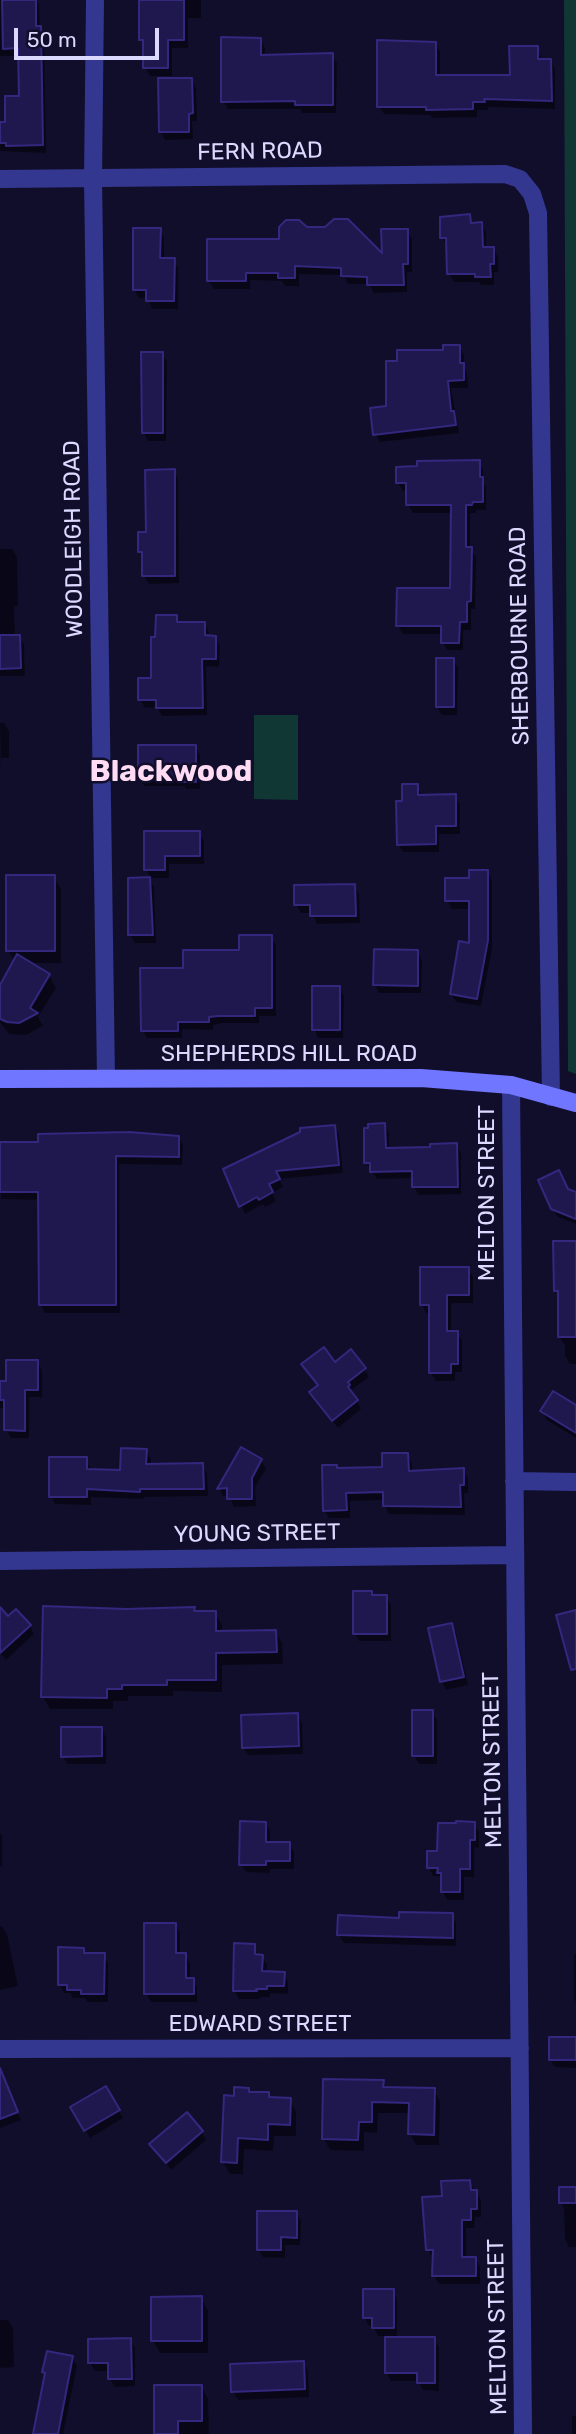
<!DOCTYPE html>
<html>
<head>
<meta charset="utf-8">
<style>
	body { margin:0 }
	#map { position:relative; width:576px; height:2434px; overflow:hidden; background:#110e2c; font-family:Rubik,sans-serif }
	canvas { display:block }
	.scale { position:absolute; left:14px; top:28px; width:145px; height:32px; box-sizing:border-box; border:4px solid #dbd9ff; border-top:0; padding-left:9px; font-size:21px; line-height:24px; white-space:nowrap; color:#dbd9ff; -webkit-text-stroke:5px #110e2c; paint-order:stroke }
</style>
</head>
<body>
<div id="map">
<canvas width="576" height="2434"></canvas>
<div class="scale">50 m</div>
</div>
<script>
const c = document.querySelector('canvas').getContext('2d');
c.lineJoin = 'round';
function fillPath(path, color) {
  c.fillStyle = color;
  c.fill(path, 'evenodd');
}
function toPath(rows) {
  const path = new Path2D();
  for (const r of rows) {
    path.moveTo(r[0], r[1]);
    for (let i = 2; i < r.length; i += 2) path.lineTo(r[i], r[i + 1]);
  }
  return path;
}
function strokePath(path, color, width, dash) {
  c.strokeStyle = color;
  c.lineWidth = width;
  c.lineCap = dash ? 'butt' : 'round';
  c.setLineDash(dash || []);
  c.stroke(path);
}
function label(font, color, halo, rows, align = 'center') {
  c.font = font + ' Rubik,sans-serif';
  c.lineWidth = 5;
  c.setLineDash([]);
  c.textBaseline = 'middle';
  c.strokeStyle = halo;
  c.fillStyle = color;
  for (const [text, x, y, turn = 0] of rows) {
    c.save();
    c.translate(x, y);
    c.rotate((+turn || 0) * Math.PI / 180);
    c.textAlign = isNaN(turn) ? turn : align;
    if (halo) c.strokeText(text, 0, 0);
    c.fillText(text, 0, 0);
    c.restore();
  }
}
fillPath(toPath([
	[564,0,576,0,576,1074,568,1071],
	[254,715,298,715,298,800,254,799]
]), '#103733');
fillPath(toPath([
	[0,0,37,0,39,6,40,28,44,36,46,153,0,151,0,123,7,123,21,98,20,56,0,56],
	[141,0,201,0,201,18,188,18,188,48,172,48,172,76,150,76,145,67,145,47,141,40],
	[260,39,265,48,265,57,332,55,337,63,336,113,302,113,300,109,228,109,223,101],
	[435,43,440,52,440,77,511,76,537,47,542,61,550,60,555,69,555,109,488,107,488,110,477,110,477,117,432,118,430,115,384,114,379,106],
	[191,79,196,88,197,121,192,121,193,139,165,140,160,131],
	[470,216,474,224,481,224,486,232,486,248,493,248,498,257,498,272,494,272,494,285,481,285,479,282,454,282,449,274,447,246,442,238],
	[306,229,384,257,407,231,412,239,412,272,407,272,407,292,374,293,369,284,348,284,343,275,299,274,299,286,285,286,282,281,250,280,250,289,214,289,209,281],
	[160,230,164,238,164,259,173,259,178,268,178,309,152,309,148,298,139,298,134,290],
	[459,347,464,355,464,366,467,373,468,388,451,388,459,433,380,442,375,434,388,407,445,351],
	[162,354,167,362,166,441,148,441,143,432],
	[479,462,483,470,483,482,486,487,486,510,476,510,476,513,470,513,470,549,476,557,475,609,471,609,471,630,463,630,463,650,447,650,443,642,443,634,403,634,398,626,452,590,453,513,413,513,408,505,408,491,403,491,398,483],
	[174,471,178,479,179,583,149,584,144,576,144,559,140,552],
	[0,549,12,549,17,557,18,606,14,606,15,637,19,636,24,645,25,676,0,676],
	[176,617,180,623,204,624,209,632,208,637,215,637,220,646,219,667,206,666,207,715,162,716,157,707,145,708,140,699,153,679],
	[453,660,458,668,457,715,442,715,437,707],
	[0,723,4,723,9,731,9,758,1,758,1,773],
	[195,747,200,755,200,789,186,789,185,786,144,786,140,778],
	[417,786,422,796,455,796,460,804,460,834,439,834,439,852,403,852,398,844,404,803],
	[146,833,199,833,204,841,204,864,169,864,169,878,151,878,146,870],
	[487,871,492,880,492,949,481,1006,456,1002,451,994,470,945,470,909,452,909,447,900,471,880],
	[54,877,61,889,61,963,29,963,49,975,56,988,38,1017,43,1026,26,1035,9,1034,0,1022,0,989,15,962,8,950],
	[149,879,154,887,156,943,135,943,130,935],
	[354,886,359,894,360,923,317,924,312,913,301,913,296,905],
	[271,937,276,945,276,1016,259,1016,259,1023,223,1023,213,1025,213,1030,182,1029,182,1038,147,1038,142,1030,185,970,241,951],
	[417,951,422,960,421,993,379,993,375,985],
	[339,988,344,996,343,1038,318,1038,314,1029],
	[384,1125,389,1133,389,1149,432,1149,456,1145,461,1153,461,1194,419,1195,414,1187,414,1178,377,1179,366,1162,370,1130],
	[334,1127,339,1135,343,1173,279,1179,283,1187,272,1193,276,1201,265,1207,263,1204,245,1214,225,1170],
	[178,1137,183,1145,182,1165,119,1164,120,1313,45,1313,41,1305,40,1200,1,1199,0,1144],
	[568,1191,576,1194,576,1224,558,1217,552,1208],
	[576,1243,576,1364,570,1364,565,1356,565,1345,559,1337,560,1298,555,1291],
	[468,1269,473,1277,473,1303,451,1303,451,1332,457,1332,462,1341,462,1372,455,1372,455,1381,436,1381,431,1373,431,1313,426,1313,422,1305],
	[37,1362,42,1370,42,1397,29,1397,29,1438,11,1438,6,1430,6,1408,0,1408,0,1383,8,1383],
	[335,1364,364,1369,369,1377,351,1390,361,1409,338,1428,316,1400,319,1386,308,1373],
	[576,1407,576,1438,547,1420,542,1411],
	[146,1451,151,1459,150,1466,202,1465,207,1473,208,1496,144,1497,144,1499,91,1497,91,1505,55,1504,51,1496,86,1459,91,1471,122,1472],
	[407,1455,412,1463,412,1472,463,1470,468,1478,468,1493,464,1493,465,1515,389,1514,385,1506,385,1500,350,1501,350,1518,329,1518,324,1510,338,1470,384,1468],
	[261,1460,266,1469,255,1487,256,1506,234,1507,229,1496,223,1496,219,1489],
	[371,1593,373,1597,386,1597,391,1605,391,1641,359,1641,355,1633],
	[194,1609,196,1613,215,1613,222,1625,222,1632,275,1631,282,1643,283,1664,222,1665,222,1692,173,1691,173,1696,128,1696,128,1701,113,1701,113,1709,50,1709,43,1697,126,1611],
	[0,1610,8,1619,30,1626,34,1634,6,1660,0,1653],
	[452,1625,456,1633,468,1685,446,1690,442,1682,430,1629],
	[432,1712,437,1720,437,1764,419,1764,414,1755],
	[297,1715,302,1723,303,1754,248,1755,243,1747],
	[101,1729,106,1737,106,1764,67,1764,63,1756],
	[265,1823,270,1831,270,1844,289,1844,294,1852,294,1869,270,1869,270,1873,246,1872,241,1864],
	[474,1824,479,1832,479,1848,474,1847,474,1877,464,1877,464,1900,447,1900,443,1892,441,1876,433,1876,429,1868,439,1852],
	[0,1833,2,1836,2,1866,0,1867],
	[452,1914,456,1923,456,1946,344,1943,339,1935,401,1920],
	[175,1924,180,1933,180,1955,185,1955,190,1963,190,1980,193,1980,197,1988,197,2002,151,2002,146,1993],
	[2,1926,7,1934,18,1986,0,1990,0,1927],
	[254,1946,259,1956,262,1956,267,1965,266,1973,284,1973,288,1982,288,1994,270,1993,270,1997,260,1997,260,1999,239,1999,234,1990],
	[83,1950,86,1954,103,1955,108,1963,108,2002,87,2002,85,1998,73,1998,70,1993,64,1993,60,1984],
	[574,1954,576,1954,576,2003,574,1998],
	[576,2039,576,2068,555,2067,550,2059],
	[383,2082,386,2089,434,2090,440,2101,439,2145,416,2145,410,2134,410,2113,378,2113,377,2133,364,2132,364,2151,330,2150,324,2139],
	[105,2089,123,2118,90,2138,72,2108],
	[248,2089,251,2094,268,2094,271,2099,290,2100,296,2112,296,2136,274,2136,273,2151,244,2149,243,2174,230,2174,223,2162,235,2098],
	[9,2093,21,2120,0,2128,0,2097],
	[202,2132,206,2140,171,2170,152,2144],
	[469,2182,481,2200,481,2217,475,2217,474,2228,466,2228,466,2259,475,2259,480,2267,480,2284,439,2284,434,2276,434,2258,427,2249],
	[576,2188,576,2247,569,2247,565,2239,564,2209,561,2202],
	[296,2213,301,2221,300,2245,285,2245,285,2258,263,2257,258,2249],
	[393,2291,397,2299,397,2339,434,2339,439,2347,439,2391,423,2390,418,2381,391,2381,386,2372,387,2336,378,2336,373,2326,369,2326,364,2317],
	[201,2298,208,2310,208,2353,160,2353,153,2341],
	[0,2320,8,2320,13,2328,14,2367,0,2368],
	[90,2340,130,2340,135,2348,135,2386,115,2387,110,2379,110,2371,95,2371,90,2363],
	[72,2357,77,2366,63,2434,34,2434,46,2375,44,2372],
	[303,2363,308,2371,309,2397,238,2400,233,2391],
	[201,2386,208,2399,209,2434,156,2434],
	[572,2416,576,2416,576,2434,572,2434]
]), '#0007');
const building = toPath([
	[2,0,36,0,36,26,41,26,43,145,6,146,6,143,0,143,0,122,5,122,5,96,19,96,18,48,3,49,2,0],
	[139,0,184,0,184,40,168,40,168,68,143,68,143,40,139,40,139,0],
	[221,37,261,38,261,55,333,53,333,105,295,105,295,101,221,102,221,37],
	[377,40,436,42,436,75,510,75,509,46,538,46,538,59,551,59,552,101,484,99,485,102,473,102,473,109,426,110,426,107,377,107,377,40],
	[158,78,192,78,193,113,189,114,189,132,159,132,158,78],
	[470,214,471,223,482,222,483,247,494,247,494,264,490,264,491,277,475,277,475,274,447,274,446,238,440,238,440,217,470,214],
	[334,219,348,219,382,253,381,229,408,229,408,264,403,264,404,285,367,285,367,277,341,276,341,268,295,266,295,278,278,278,278,273,246,273,246,281,207,281,207,239,279,239,279,227,286,220,299,220,307,227,325,227,334,219],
	[133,228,161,228,160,258,175,258,174,301,146,301,146,290,133,290,133,228],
	[443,345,460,345,460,363,464,363,464,380,448,381,451,411,454,411,456,425,373,435,370,408,386,406,386,361,397,361,397,350,443,350,443,345],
	[141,352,163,352,163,433,142,433,141,352],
	[480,460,480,477,483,477,483,502,473,502,472,505,466,505,466,547,472,547,471,601,467,602,467,622,460,622,459,643,441,643,441,626,396,626,397,588,450,588,451,505,406,505,406,483,396,483,396,467,417,466,417,461,480,460],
	[175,469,175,576,142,576,142,552,138,552,138,532,146,532,145,470,175,469],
	[156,615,177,615,177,622,205,622,205,635,216,636,216,659,202,659,203,708,156,708,156,700,138,700,138,678,151,678,151,637,155,637,156,615],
	[0,635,20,635,21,668,0,669,0,635],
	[436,658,454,658,454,707,436,707,436,658],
	[138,745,196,745,196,782,180,782,180,779,138,779,138,745],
	[402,784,418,784,418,795,456,794,456,826,436,826,436,844,397,845,396,801,402,801,402,784],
	[144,831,200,831,200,856,165,856,165,870,144,870,144,831],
	[469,870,488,870,488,940,477,999,450,994,459,941,469,943,469,901,445,901,445,878,469,878,469,870],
	[6,875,55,875,55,951,6,951,6,875],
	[150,877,153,935,128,935,128,878,150,877],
	[355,884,356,916,310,916,310,905,294,905,294,885,355,884],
	[239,935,272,935,272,1008,255,1008,255,1016,218,1016,209,1017,209,1022,178,1022,178,1031,141,1031,140,968,183,968,183,950,239,950,239,935],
	[374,949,418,950,418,986,373,985,374,949],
	[17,954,50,974,30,1008,38,1013,19,1023,7,1022,0,1019,0,985,17,954],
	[312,986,340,986,340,1030,312,1030,312,986],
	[385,1123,386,1148,430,1147,430,1144,457,1143,458,1187,412,1187,412,1171,370,1172,370,1163,364,1163,364,1128,368,1128,368,1124,385,1123],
	[335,1125,339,1165,276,1171,280,1179,269,1184,273,1192,259,1200,257,1197,239,1207,223,1169,300,1132,300,1128,335,1125],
	[129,1132,179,1136,179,1157,116,1156,116,1305,39,1305,38,1192,0,1192,0,1142,38,1142,38,1134,129,1132],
	[559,1170,568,1189,576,1192,576,1219,551,1209,538,1180,559,1170],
	[553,1241,576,1241,576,1337,558,1337,558,1291,554,1291,553,1241],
	[420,1267,469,1267,469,1295,447,1295,447,1331,458,1331,458,1364,451,1364,451,1373,429,1373,429,1305,420,1305,420,1267],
	[324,1347,335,1362,351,1349,366,1368,348,1382,350,1385,348,1387,358,1400,332,1421,309,1392,318,1385,301,1364,324,1347],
	[6,1360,38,1360,38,1390,25,1390,25,1431,4,1430,4,1400,0,1400,0,1381,6,1381,6,1360],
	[553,1391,576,1405,576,1433,540,1411,553,1391],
	[241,1447,262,1459,252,1478,252,1499,227,1499,227,1488,217,1489,241,1447],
	[121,1448,147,1449,146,1464,203,1463,204,1489,140,1489,140,1492,87,1489,87,1497,49,1497,49,1457,87,1457,87,1469,120,1470,121,1448],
	[382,1453,408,1453,409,1471,464,1468,464,1485,460,1485,461,1507,383,1506,383,1492,346,1493,347,1510,323,1511,322,1465,337,1465,337,1468,382,1467,382,1453],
	[353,1591,372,1591,372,1595,387,1595,387,1634,353,1634,353,1591],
	[43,1606,126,1609,195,1607,194,1611,216,1611,216,1631,276,1630,277,1652,216,1653,216,1680,167,1680,167,1685,122,1685,122,1689,107,1689,107,1698,41,1697,43,1606],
	[0,1607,8,1616,16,1609,31,1625,0,1653,0,1607],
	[576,1610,576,1669,571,1670,556,1615,576,1610],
	[452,1623,464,1677,440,1682,428,1628,452,1623],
	[412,1710,433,1710,433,1756,412,1756,412,1710],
	[298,1713,299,1746,242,1748,241,1715,298,1713],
	[61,1727,102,1727,102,1756,61,1757,61,1727],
	[240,1821,266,1822,266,1842,290,1842,290,1861,266,1861,266,1865,239,1865,240,1821],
	[456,1821,475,1822,475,1840,470,1840,470,1869,460,1869,460,1892,441,1892,441,1873,437,1873,438,1868,427,1868,427,1851,437,1851,438,1823,456,1823,456,1821],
	[399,1912,453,1913,453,1938,337,1935,338,1915,399,1918,399,1912],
	[144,1923,176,1923,176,1953,186,1953,186,1978,194,1978,194,1994,144,1994,144,1923],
	[234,1943,255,1944,255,1954,263,1955,262,1971,285,1972,284,1986,267,1986,267,1989,256,1989,257,1991,233,1991,234,1943],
	[58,1947,84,1948,84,1953,105,1953,104,1994,81,1994,81,1990,67,1990,67,1985,58,1985,58,1947],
	[549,2037,576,2037,576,2060,549,2060,549,2037],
	[0,2068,18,2112,0,2119,0,2068],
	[323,2079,384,2080,383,2087,435,2088,434,2135,408,2134,409,2103,372,2102,372,2122,359,2122,358,2140,322,2139,323,2079],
	[106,2086,120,2110,84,2131,70,2107,106,2086],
	[234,2087,249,2088,249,2092,269,2092,269,2097,291,2098,290,2125,268,2124,268,2140,238,2138,237,2163,221,2162,224,2095,234,2096,234,2087],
	[187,2112,203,2131,166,2163,149,2144,187,2112],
	[470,2180,471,2190,477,2190,477,2209,471,2209,471,2220,462,2220,462,2257,476,2257,476,2276,432,2276,433,2250,426,2250,422,2197,442,2196,441,2181,470,2180],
	[559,2187,576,2187,576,2203,559,2203,559,2187],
	[257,2211,297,2211,297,2238,281,2237,281,2250,257,2250,257,2211],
	[363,2289,394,2289,394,2328,372,2328,372,2318,363,2318,363,2289],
	[202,2296,202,2341,151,2341,151,2297,202,2296],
	[385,2337,435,2337,435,2383,417,2383,417,2373,385,2373,385,2337],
	[131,2338,132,2379,108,2379,108,2363,88,2363,88,2339,131,2338],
	[47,2351,73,2356,58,2434,33,2434,45,2373,42,2372,47,2351],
	[304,2361,305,2389,231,2392,230,2364,304,2361],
	[154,2385,202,2385,202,2421,178,2421,178,2434,154,2434,154,2385]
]);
fillPath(building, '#1f184f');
strokePath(building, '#33277e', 2);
strokePath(toPath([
	[95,0,93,179,106,1078],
	[0,179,505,174,520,179,532,194,538,213,551,1097],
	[511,1085,523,2434],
	[514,1481,576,1482],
	[0,1561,515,1555],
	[0,2049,520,2048]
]), '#343790', 18);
strokePath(toPath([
	[0,1079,421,1078,511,1085,576,1103]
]), '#7076ff', 18);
label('23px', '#dbd9ff', '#110e2c', [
	["FERN ROAD",260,152,-1],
	["WOODLEIGH ROAD",74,539,-91],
	["SHERBOURNE ROAD",520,636,-91],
	["SHEPHERDS HILL ROAD",289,1054],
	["MELTON STREET",487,1193,-90],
	["YOUNG STREET",257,1534,-1],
	["MELTON STREET",493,1760,-91],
	["EDWARD STREET",260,2024],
	["MELTON STREET",498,2327,-91]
]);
label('bold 30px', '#ffdbf4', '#110e2c', [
	["Blackwood",171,772]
]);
</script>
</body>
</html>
